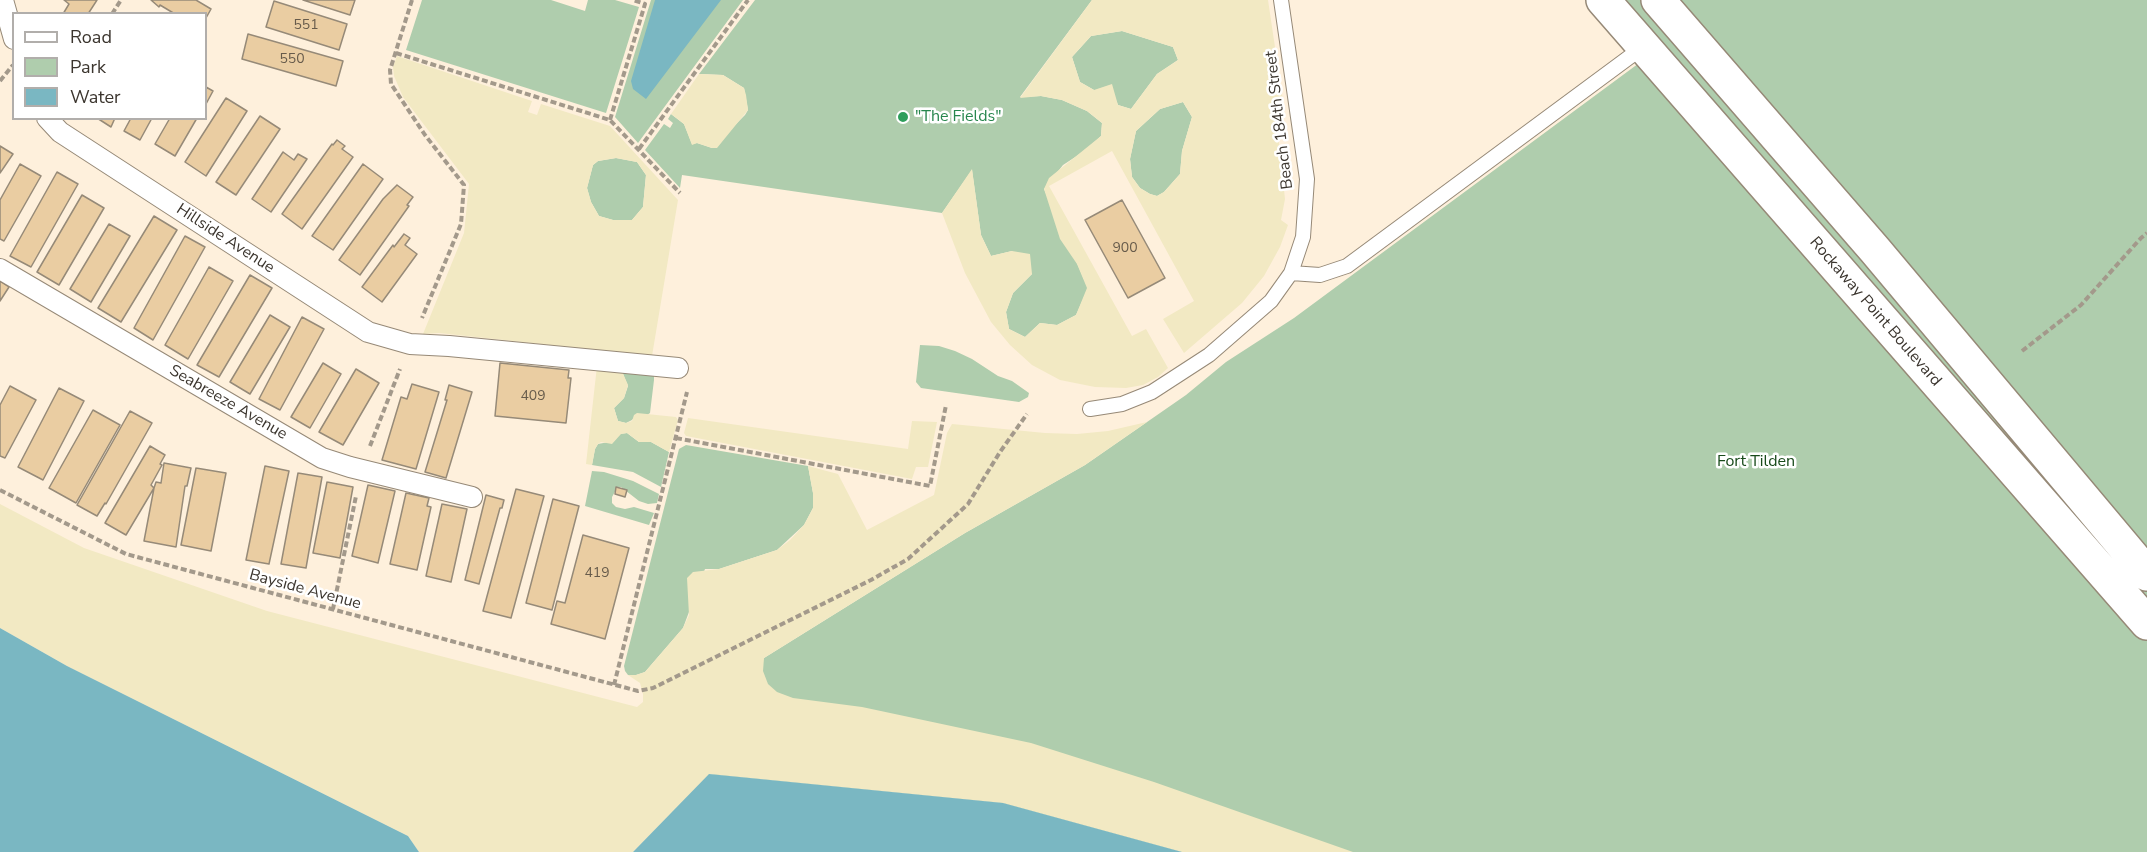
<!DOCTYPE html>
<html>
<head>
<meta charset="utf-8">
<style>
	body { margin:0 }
	#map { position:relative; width:2147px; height:852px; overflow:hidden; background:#fef0dc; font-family:"Nunito Sans",sans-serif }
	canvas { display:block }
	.legend { position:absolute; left:12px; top:12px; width:195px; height:108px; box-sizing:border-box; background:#fff; border:2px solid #b1aeab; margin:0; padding:8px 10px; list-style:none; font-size:18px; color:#3b352e }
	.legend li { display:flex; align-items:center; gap:12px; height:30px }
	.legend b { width:30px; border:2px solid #b1aeab }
</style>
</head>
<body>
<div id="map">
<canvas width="2147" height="852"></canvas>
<ul class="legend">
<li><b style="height:8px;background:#fff"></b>Road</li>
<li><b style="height:16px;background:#afcdad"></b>Park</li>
<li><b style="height:16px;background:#7ab7c2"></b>Water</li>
</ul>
</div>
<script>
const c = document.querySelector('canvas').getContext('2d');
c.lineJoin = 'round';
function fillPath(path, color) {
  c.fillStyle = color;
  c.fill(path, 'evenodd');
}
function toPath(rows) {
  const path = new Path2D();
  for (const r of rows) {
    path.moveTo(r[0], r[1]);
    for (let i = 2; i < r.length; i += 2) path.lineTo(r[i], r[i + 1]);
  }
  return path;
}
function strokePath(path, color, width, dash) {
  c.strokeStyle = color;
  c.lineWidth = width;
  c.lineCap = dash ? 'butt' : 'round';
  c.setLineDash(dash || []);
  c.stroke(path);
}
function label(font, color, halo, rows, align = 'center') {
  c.font = font + ' "Nunito Sans",sans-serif';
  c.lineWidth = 5;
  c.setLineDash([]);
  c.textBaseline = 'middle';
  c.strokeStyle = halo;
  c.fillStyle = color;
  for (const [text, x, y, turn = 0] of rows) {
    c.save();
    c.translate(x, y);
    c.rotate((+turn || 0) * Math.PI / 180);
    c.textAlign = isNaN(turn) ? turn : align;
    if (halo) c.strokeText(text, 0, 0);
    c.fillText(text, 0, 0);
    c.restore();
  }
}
fillPath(toPath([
	[422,0,551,0,585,11,588,0,615,0,639,7,606,113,406,50],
	[651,0,743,0,638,143,615,117],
	[755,0,1092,0,1020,97,1041,96,1062,100,1087,111,1102,123,1101,136,1086,150,1063,165,1044,189,1088,288,1076,315,1057,325,1040,323,1025,337,1009,329,1006,312,1013,293,1032,274,1012,251,991,256,981,235,972,170,942,213,682,175,680,188,645,150,664,124,670,128,673,123,668,119,671,114,684,124,692,144,697,143,712,148,745,115,748,110,744,88,723,75,699,74],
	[1592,0,2147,0,2147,852,1182,852,1003,803,709,774,764,658,965,533,1085,465,1186,395,1226,362,1294,318,1650,55],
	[1122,31,1173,47,1178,60,1157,74,1131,109,1118,105,1113,93,1094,90,1080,82,1072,57,1091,36],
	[1183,102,1192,117,1182,151,1180,174,1164,192,1157,196,1150,194,1140,188,1132,177,1130,159,1136,131,1160,109],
	[616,158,637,162,646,175,643,207,632,220,613,220,599,216,591,202,587,188,593,165,598,161],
	[920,345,939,346,955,351,972,359,998,376,1012,381,1029,393,1028,397,1019,402,921,388,916,382],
	[621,369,654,374,654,380,650,413,647,415,637,414,632,420,626,423,618,421,614,408,624,398,628,386],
	[627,433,639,442,651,442,669,452,661,487,633,472,592,465,595,449,598,444,614,441,619,434],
	[686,445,808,466,813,493,813,508,804,525,777,550,719,569,705,569,683,628,645,672,636,675,628,675,625,671,624,666,679,449],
	[592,471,604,472,633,481,659,494,657,503,648,504,639,501,621,487,617,488,612,497,612,503,616,507,625,509,634,507,654,513,649,525,585,506]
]), '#afcdad');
fillPath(toPath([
	[1092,0,1268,0,1283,101,1275,106,1285,199,1281,220,1288,225,1280,247,1264,276,1242,303,1184,353,1163,319,1194,301,1112,151,1049,186,1132,336,1146,329,1168,368,1158,377,1143,385,1126,388,1095,387,1060,380,1032,365,1010,345,991,322,965,273,942,213,972,169,981,235,991,256,1012,251,1030,254,1032,274,1013,293,1006,312,1009,329,1025,337,1040,323,1057,325,1076,315,1087,288,1077,264,1060,239,1044,189,1049,178,1101,136,1102,123,1087,111,1062,100,1041,96,1020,98],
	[1122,31,1173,47,1178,60,1157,74,1131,109,1118,105,1112,84,1094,90,1080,82,1072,57,1091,36],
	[1183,102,1192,117,1182,151,1180,174,1164,192,1157,196,1150,194,1140,188,1132,177,1130,159,1136,131,1160,109],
	[397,56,532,101,528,112,537,115,541,104,610,126,678,200,652,356,439,333,423,334,464,233,469,184,403,97,394,76,393,67],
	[616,158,637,162,646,175,643,207,632,220,613,220,599,216,591,202,587,188,593,165,598,161],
	[699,74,723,75,744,88,746,95,748,110,717,148,712,148,697,143,692,145,684,124,671,114],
	[597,366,621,369,628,385,624,398,614,408,618,421,626,423,632,421,634,415,637,413,676,417,678,420,669,452,651,442,639,442,627,433,621,434,612,444,601,442,598,444,595,449,592,465,586,464],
	[688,418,908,449,912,421,937,422,928,467,916,467,912,479,686,436,684,433],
	[1147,422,1085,465,965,533,764,658,763,671,768,684,777,692,793,698,862,707,1031,743,1154,782,1353,852,1182,852,1003,803,710,774,633,852,419,852,408,836,67,666,0,628,0,504,84,548,267,611,637,707,643,702,643,694,640,683,628,675,636,675,645,672,683,628,689,615,687,578,693,572,719,569,777,550,790,540,804,525,813,508,813,493,808,466,838,474,867,530,934,495,947,433,952,424,1045,433,1077,434,1108,431]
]), '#f2e9c3');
fillPath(toPath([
	[655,0,721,0,646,99,633,89,631,81],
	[0,628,67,666,408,836,419,852,0,852],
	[709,774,1003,803,1182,852,633,852]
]), '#7ab7c2');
const building = toPath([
	[64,0,97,0,88,14,63,14,69,4,64,0],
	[151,0,196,0,211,9,206,18,206,14,175,14,160,5,159,7,151,0],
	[303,0,355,0,350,15,303,0],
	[274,1,347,24,339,50,266,27,274,1],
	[248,34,343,61,336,86,242,59,248,34],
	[206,87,213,91,206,104,206,87],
	[226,98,247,111,206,176,185,162,226,98],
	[260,116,280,129,236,195,216,182,260,116],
	[97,118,115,118,111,127,97,118],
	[131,118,152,118,140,140,124,131,131,118],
	[170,118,197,118,175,156,155,144,170,118],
	[337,140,345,146,342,149,353,157,302,229,282,214,332,144,333,145,337,140],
	[0,146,13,154,0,173,0,146],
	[283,152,294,160,298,154,307,159,271,212,252,199,283,152],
	[20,164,41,176,4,241,0,239,0,200,20,164],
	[363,164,383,179,333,250,312,236,363,164],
	[57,172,78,184,31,267,10,256,57,172],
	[397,185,413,197,407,205,409,206,360,275,339,260,383,199,397,185],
	[82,195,104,208,59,285,37,272,82,195],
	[1122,200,1165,278,1128,298,1085,220,1122,200],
	[154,216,177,230,121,322,98,308,154,216],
	[109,224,130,236,91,302,70,289,109,224],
	[404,234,410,238,405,245,417,254,382,302,362,287,393,245,394,247,404,234],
	[185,236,205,247,153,340,134,328,185,236],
	[209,267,233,281,188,359,165,345,209,267],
	[250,275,272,288,219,377,197,365,250,275],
	[0,281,9,287,0,301,0,281],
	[270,315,290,327,250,394,230,382,270,315],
	[302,317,324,329,280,410,259,399,302,317],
	[323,363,341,374,310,428,291,417,323,363],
	[500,363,569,370,568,378,571,378,566,423,495,416,500,363],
	[356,369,379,383,343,445,319,432,356,369],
	[412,384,439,392,416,469,382,460,401,397,407,399,412,384],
	[449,385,472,392,446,478,425,472,447,400,445,400,449,385],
	[10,386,36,400,5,458,0,456,0,405,10,386],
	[59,388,84,401,43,480,18,467,59,388],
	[93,410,120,425,76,503,49,488,93,410],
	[130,411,152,423,106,504,105,503,97,516,77,505,130,411],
	[150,446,165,455,160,464,162,465,151,485,154,488,126,535,105,523,150,446],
	[164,463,191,468,187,486,185,486,176,547,144,541,154,488,156,482,161,483,164,463],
	[265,466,289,471,269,564,246,560,265,466],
	[196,468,226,473,211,551,181,545,196,468],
	[298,473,322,477,306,568,281,564,298,473],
	[327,482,353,487,340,558,313,553,327,482],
	[368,485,395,491,378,563,352,556,368,485],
	[616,487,627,490,625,497,615,494,616,487],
	[516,489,544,496,511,618,483,611,516,489],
	[406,493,429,498,427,506,431,507,417,570,390,564,406,493],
	[486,495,504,500,502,508,500,508,479,584,465,580,486,495],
	[553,499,579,506,552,610,526,603,553,499],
	[442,504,467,509,451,582,426,576,442,504],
	[583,535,629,548,605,639,551,624,557,601,565,603,583,535]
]);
fillPath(building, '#eacda2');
strokePath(building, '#968a78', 1.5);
const service = toPath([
	[1291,273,1320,275,1347,266,1643,47],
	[1090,409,1122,404,1152,392,1209,355,1271,301,1291,273,1303,237,1307,179,1281,0]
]);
const pedestrian = toPath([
	[3,0,14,39],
	[47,118,60,132,368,332,410,344,449,346,678,368],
	[0,269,322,458,350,467,472,497]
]);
const tertiary = toPath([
	[1603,0,2147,623],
	[1658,0,1875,250,2147,574]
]);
strokePath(service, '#968977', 16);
strokePath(pedestrian, '#968977', 22);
strokePath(tertiary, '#968977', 36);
strokePath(toPath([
	[412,0,390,70,391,84,425,135,464,185,461,224,422,318],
	[112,14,121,0],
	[396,53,610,120,680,193],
	[0,81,13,65],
	[610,120,645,4,633,0],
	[639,149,748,0],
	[2022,351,2081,305,2141,238,2147,233],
	[676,438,930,486,946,405],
	[370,446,400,369],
	[0,490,126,554,638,691,653,688,871,580,908,559,968,504,1000,452,1027,414],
	[333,609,356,496],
	[614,685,687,392]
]), '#a3998b', 4, [6, 3]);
strokePath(service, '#fff', 14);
strokePath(pedestrian, '#fff', 20);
strokePath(tertiary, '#fff', 33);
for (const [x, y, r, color] of [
	[903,117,6,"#2e9e5b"]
]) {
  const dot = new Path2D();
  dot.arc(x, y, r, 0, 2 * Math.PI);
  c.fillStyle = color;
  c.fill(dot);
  strokePath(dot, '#fff', 2);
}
label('14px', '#675b4b', null, [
	["551",306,26],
	["550",292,60],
	["900",1125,249],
	["409",533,397],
	["419",597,574]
]);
label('16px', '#27864d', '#fff', [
	["\"The Fields\"",915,117]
], 'left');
label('16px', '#3b352e', '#fff', [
	["Beach 184th Street",1280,120,-97],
	["Hillside Avenue",225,239,33],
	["Rockaway Point Boulevard",1875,312,49],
	["Seabreeze Avenue",228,403,30],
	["Bayside Avenue",305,590,15]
]);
label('16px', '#184a1a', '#fff', [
	["Fort Tilden",1756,462]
]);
</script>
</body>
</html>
